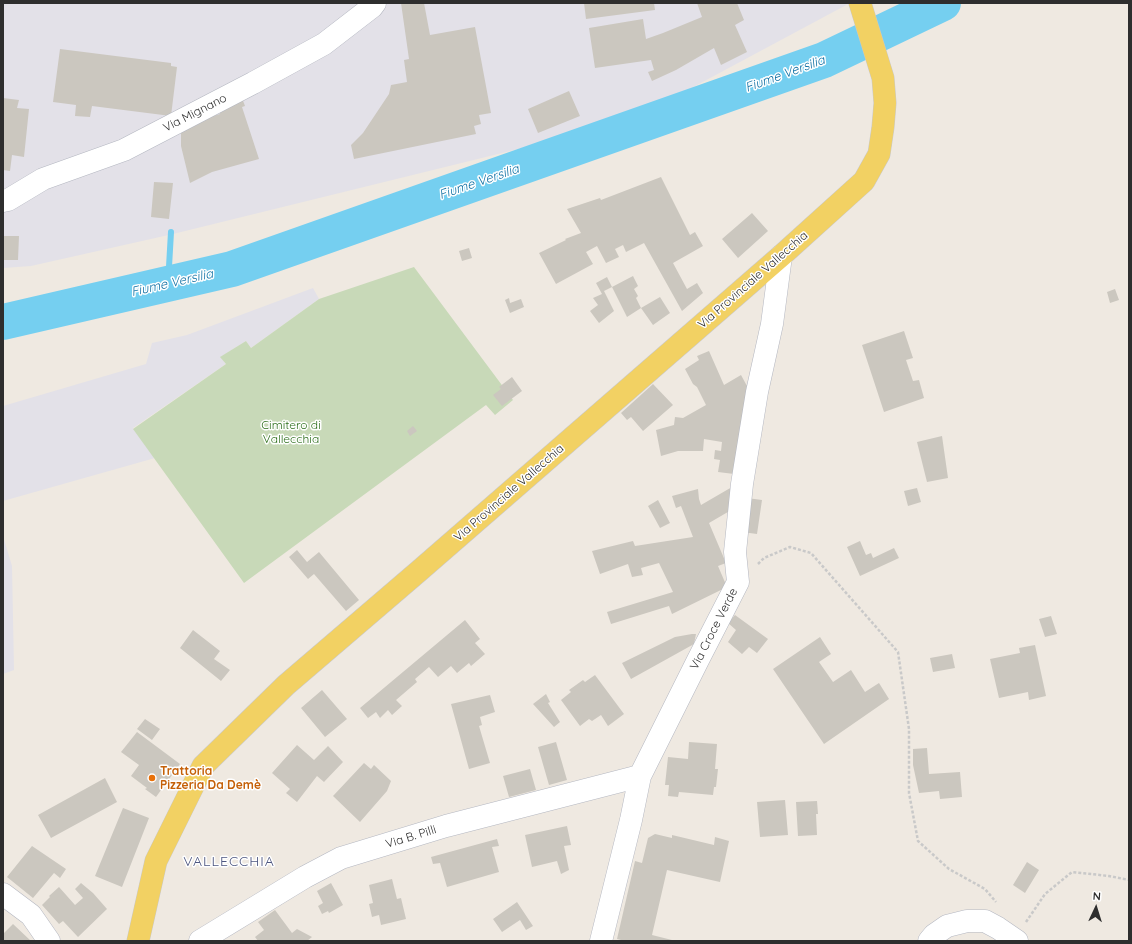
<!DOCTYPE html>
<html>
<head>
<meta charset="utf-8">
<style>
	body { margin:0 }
	#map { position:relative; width:1132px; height:944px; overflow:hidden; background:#efe9e1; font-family:Quicksand,sans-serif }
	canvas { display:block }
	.frame { position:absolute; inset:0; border:4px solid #2e2e2e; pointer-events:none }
	.north { position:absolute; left:1076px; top:888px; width:40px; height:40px; -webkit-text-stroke:3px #fff; paint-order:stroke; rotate:4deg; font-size:11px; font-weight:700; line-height:16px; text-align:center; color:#2e2e2e }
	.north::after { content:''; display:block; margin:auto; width:14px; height:18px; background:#2e2e2e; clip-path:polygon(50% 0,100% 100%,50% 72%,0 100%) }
</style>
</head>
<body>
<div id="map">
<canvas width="1132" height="944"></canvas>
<div class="frame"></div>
<div class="north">N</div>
</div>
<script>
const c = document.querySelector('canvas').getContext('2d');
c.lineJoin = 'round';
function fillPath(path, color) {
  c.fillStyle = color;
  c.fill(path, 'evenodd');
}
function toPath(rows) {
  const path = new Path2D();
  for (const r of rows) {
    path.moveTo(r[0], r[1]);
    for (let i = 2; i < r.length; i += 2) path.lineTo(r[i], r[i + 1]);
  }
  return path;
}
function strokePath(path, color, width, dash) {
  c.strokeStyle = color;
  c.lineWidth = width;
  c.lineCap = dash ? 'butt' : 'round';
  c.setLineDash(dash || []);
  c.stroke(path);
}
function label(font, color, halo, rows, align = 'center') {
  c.font = font + ' Quicksand,sans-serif';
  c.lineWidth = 3;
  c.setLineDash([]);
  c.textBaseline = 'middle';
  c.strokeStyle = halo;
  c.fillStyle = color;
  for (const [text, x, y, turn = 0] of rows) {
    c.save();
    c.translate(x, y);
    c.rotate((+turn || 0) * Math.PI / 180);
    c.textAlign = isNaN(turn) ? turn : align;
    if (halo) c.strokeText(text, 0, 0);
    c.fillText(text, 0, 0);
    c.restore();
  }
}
fillPath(toPath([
	[3,3,850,3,628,122,173,234,31,266,3,268],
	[313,288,319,299,251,348,246,341,221,357,226,364,133,428,155,458,3,501,3,406,146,364,152,343,187,335],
	[3,536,12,566,14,670,3,674]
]), '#e3e1e8');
fillPath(toPath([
	[414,267,513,400,495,415,486,405,244,583,133,429,226,364,220,357,246,341,251,348,319,299]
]), '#c8d9b8');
strokePath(toPath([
	[168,284,171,232]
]), '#75cff0', 6);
strokePath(toPath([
	[3,322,232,269,824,60,943,3]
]), '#75cff0', 36);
fillPath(toPath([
	[401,3,424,3,430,35,475,27,491,113,479,115,481,124,474,126,476,134,354,159,351,145,363,133,389,94,391,85,407,82,404,60,409,59],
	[584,3,654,3,655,10,586,19],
	[697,3,737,3,744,20,735,25,747,52,721,65,714,48,676,70,652,81,648,72,654,70,651,60,595,68,589,28,643,19,646,39,663,33,702,17],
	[60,49,171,63,171,66,177,67,171,116,92,106,90,117,75,116,76,105,53,102],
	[569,91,580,116,538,133,528,109],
	[3,98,19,100,17,108,29,109,24,157,12,155,10,171,3,170],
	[242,98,245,106,242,107,259,159,212,172,190,183,181,146,181,127,196,121,220,114,217,106],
	[661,177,690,235,695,232,703,246,673,263,687,289,697,283,703,293,682,311,644,243,626,252,623,245,615,249,619,257,606,263,597,246,586,252,593,264,556,284,539,253,566,240,565,239,581,233,567,209,600,198,601,200],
	[154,182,173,183,169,219,151,217],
	[752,213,768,231,738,258,722,239],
	[3,236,19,236,18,260,3,260],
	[469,248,472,258,462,261,459,251],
	[633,276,638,286,634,289,638,296,636,298,641,308,627,317,612,287],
	[607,277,612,287,604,291,614,311,599,323,590,311,598,305,593,298,602,294,596,283],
	[1115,289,1119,300,1110,303,1107,292],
	[660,297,670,313,653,325,641,308],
	[509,298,510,303,521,299,524,307,510,313,505,300],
	[904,331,913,358,906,360,913,381,919,380,924,398,884,412,862,345],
	[709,351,724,385,741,375,747,386,734,474,718,472,720,460,714,459,715,450,721,451,722,442,704,439,703,451,678,451,661,456,656,430,674,425,675,417,683,418,706,405,697,387,693,384,685,369,699,360,697,356],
	[512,377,522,391,502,406,493,395,501,389,499,387],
	[653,384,673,405,643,431,631,417,627,420,621,413],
	[413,426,417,431,410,436,407,431],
	[942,436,948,478,927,482,917,442],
	[732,487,733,509,709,523,726,563,718,566,727,587,672,614,669,606,611,624,607,612,673,592,659,563,641,568,643,575,632,577,628,564,600,574,592,551,633,541,635,546,693,537,681,506,676,508,672,496,698,489,699,499,701,505],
	[917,488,921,502,908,506,904,491],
	[747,498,762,500,757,534,742,532],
	[658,500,670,523,660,528,648,506],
	[860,541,866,555,871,553,873,558,894,548,899,558,860,576,847,547],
	[297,550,307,562,319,552,359,600,346,611,314,574,308,579,289,557],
	[735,615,768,639,757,653,749,647,742,654,728,642,736,630,728,623],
	[1051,616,1057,634,1045,637,1039,619],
	[465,620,480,639,475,643,485,654,471,666,469,663,457,673,451,666,438,677,429,667,415,679,417,682,396,700,402,706,392,715,388,710,380,718,376,712,368,718,360,708],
	[193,630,220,651,214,659,230,670,221,681,180,648],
	[692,634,696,634,694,644,631,679,622,663,675,637],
	[820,637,831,654,819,662,833,682,851,670,865,692,879,683,889,699,824,744,773,669],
	[1035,645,1046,696,1029,700,1028,692,999,698,990,659,1020,653,1019,648],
	[952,654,955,668,933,672,930,658],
	[595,675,624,714,608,726,601,715,592,721,589,719,580,726,561,700,571,692,569,690,583,680,585,682],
	[322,690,347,719,325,737,301,708],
	[546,694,550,702,548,703,560,722,554,727,533,704],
	[490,695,495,712,480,717,482,725,479,726,490,763,469,769,451,704],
	[145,719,160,729,152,740,137,729],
	[137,732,180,764,156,797,145,789,147,788,131,776,139,765,121,752],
	[556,742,567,780,549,785,538,747],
	[689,742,717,744,715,769,718,769,716,787,714,787,713,795,679,792,678,797,668,796,669,785,665,785,668,757,688,759],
	[297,745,314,760,328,746,343,762,324,782,317,776,297,802,286,793,290,789,272,773],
	[927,748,929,774,960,772,962,797,940,799,939,791,919,793,913,765,913,749],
	[364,763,371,769,374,765,391,781,387,791,360,822,333,796],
	[530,769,536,790,509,797,503,776],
	[105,778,117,802,51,838,38,815],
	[785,800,788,835,760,837,757,802],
	[817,801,818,814,816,814,817,835,798,836,796,802],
	[123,808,149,818,122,887,95,876],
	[567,826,571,845,564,846,569,870,561,874,557,861,532,867,525,835],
	[655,834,672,838,672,835,714,845,715,837,729,841,720,882,667,870,652,935,676,941,625,941,617,939,635,861,642,863,648,838],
	[497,839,499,846,492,847,499,872,447,887,440,863,433,864,431,857],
	[32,846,66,869,60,878,54,873,33,898,7,877],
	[1027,862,1039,870,1025,893,1013,885],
	[392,879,397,899,401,898,406,919,381,925,379,915,372,917,369,904,373,903,369,885],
	[81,883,93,893,107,909,78,937,63,921,59,924,42,905,50,897,49,896,59,887,75,905,83,898,75,889],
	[331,883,343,905,329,913,328,911,322,914,318,906,323,903,317,891],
	[517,902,533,926,526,930,520,920,502,932,493,919],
	[275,910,292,933,297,929,312,937,307,941,258,941,255,937,264,930,258,922],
	[13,924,31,941,3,941,3,934]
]), '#cbc7bf');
const minor = toPath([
	[3,201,8,200,43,179,124,150,253,83,324,44,372,7,375,3],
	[3,894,31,915,49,941],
	[200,941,305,877,341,858,446,826,640,776],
	[601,941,631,820,640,776,698,660,738,582,735,552,742,484,757,392,772,324,781,256],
	[929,941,934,935,947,926,967,921,985,921,998,928,1017,941]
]);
const major = toPath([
	[138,941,156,861,203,766,286,685,419,571,781,256,864,181,879,154,883,127,885,103,883,78,860,3]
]);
strokePath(minor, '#b4b7c1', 23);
strokePath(major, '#c9c9c9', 23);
strokePath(toPath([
	[758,564,764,558,790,547,811,553,898,652,909,729,909,793,918,841,949,869,985,889,996,902],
	[1026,922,1045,894,1072,872,1109,876,1129,880]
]), '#c9c9c9', 2.5, [3, 2]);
strokePath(minor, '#fff', 22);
strokePath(major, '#f2d163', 22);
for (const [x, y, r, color] of [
	[152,778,4,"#e8710a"]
]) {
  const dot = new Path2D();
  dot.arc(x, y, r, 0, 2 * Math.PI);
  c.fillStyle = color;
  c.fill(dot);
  strokePath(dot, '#fff', 1.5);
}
label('12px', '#2e2e2e', '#fff', [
	["Via Mignano",195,113,-27],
	["Via Provinciale Vallecchia",753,280,-41],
	["Via Provinciale Vallecchia",509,493,-41],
	["Via Croce Verde",714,629,-63],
	["Via B. Pilli",411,837,-17]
]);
label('12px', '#2c6e1b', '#fff', [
	["Cimitero di",291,425],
	["Vallecchia",291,439]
]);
label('bold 12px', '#c56008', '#fff', [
	["Trattoria",160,771],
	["Pizzeria Da Demè",160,785]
], 'left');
label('italic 13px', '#0d6fa3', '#fff', [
	["Fiume Versilia",785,74,-20],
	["Fiume Versilia",479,182,-19],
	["Fiume Versilia",172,283,-13]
]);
c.letterSpacing = '1px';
label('14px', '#4d5680', '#fff', [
	["VALLECCHIA",229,862]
]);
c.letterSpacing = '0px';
</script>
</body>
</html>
